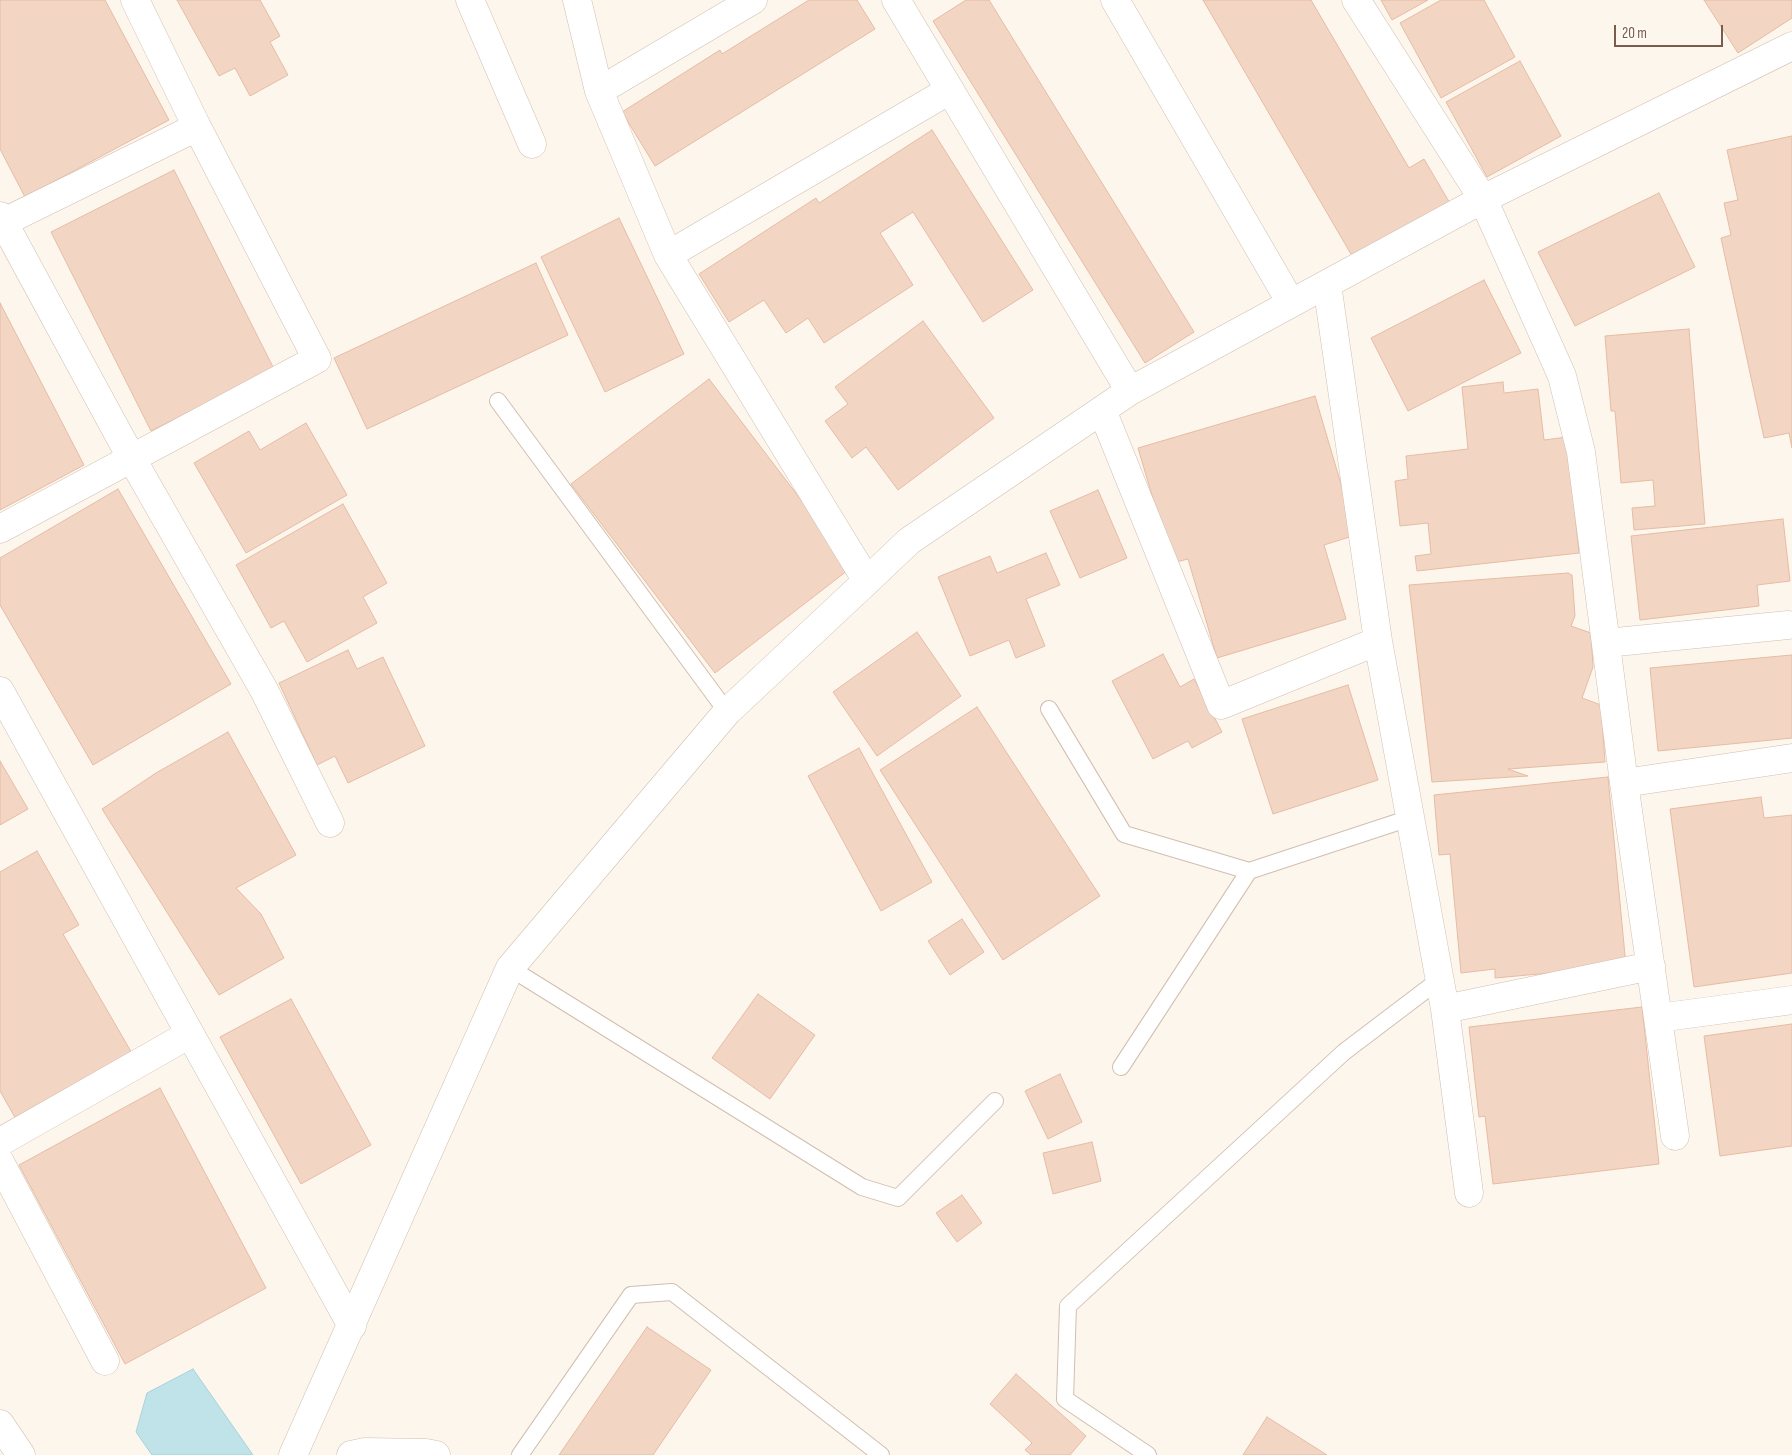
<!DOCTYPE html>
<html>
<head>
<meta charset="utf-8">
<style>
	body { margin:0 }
	#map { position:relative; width:1792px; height:1455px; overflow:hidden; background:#fdf6ec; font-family:"Sofia Sans Condensed",sans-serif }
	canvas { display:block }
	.scale { position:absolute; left:1614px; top:25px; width:109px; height:22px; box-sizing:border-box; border:2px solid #7a5c4d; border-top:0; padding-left:6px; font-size:15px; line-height:18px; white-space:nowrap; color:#7a5c4d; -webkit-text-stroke:4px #fffaf3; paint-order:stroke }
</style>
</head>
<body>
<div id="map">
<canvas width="1792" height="1455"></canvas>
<div class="scale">20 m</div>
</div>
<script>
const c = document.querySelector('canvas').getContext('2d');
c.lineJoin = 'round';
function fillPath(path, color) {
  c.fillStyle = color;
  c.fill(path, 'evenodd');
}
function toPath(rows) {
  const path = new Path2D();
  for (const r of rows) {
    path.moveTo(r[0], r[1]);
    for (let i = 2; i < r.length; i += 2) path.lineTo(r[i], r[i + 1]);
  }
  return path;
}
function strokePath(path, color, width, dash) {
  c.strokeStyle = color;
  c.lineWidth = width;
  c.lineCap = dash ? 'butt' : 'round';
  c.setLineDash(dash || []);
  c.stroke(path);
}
const water = toPath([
	[193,1369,253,1455,152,1455,136,1432,147,1393,193,1369]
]);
fillPath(water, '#bfe3e8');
strokePath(water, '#a5d3da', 1);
const building = toPath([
	[0,0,105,0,169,120,25,197,0,149,0,0],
	[177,0,260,0,280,36,270,42,288,75,250,96,235,68,219,76,177,0],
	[809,0,857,0,875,29,655,166,622,112,720,50,722,54,809,0],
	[966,0,989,0,1194,332,1145,363,933,21,966,0],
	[1203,0,1311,0,1409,168,1424,159,1451,205,1355,261,1203,0],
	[1381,0,1428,0,1392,20,1381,0],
	[1441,0,1484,0,1515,57,1441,98,1400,23,1441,0],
	[1704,0,1792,0,1792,18,1738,53,1704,0],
	[1520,61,1561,136,1487,177,1446,102,1520,61],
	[932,130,1033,290,983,322,913,212,880,233,913,285,824,343,808,318,786,333,764,300,729,322,699,274,816,198,819,203,932,130],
	[1792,136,1792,448,1789,433,1764,438,1721,238,1731,235,1724,203,1738,200,1727,150,1792,136],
	[174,170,274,369,151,431,51,232,174,170],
	[1659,193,1695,267,1575,326,1538,252,1659,193],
	[619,218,684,354,605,392,541,257,619,218],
	[536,263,568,335,367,429,334,358,536,263],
	[1484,280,1521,353,1408,411,1371,338,1484,280],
	[0,303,84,465,0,510,0,303],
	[923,321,994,418,898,490,866,447,852,458,825,421,848,404,835,387,923,321],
	[1689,329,1705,524,1634,530,1632,508,1655,506,1653,480,1621,483,1615,411,1611,411,1605,336,1689,329],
	[709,379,852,567,715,673,571,484,709,379],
	[1503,382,1504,393,1538,389,1544,440,1567,437,1579,553,1417,571,1415,556,1431,554,1428,523,1400,526,1395,481,1408,479,1406,456,1468,449,1462,387,1503,382],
	[1315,396,1356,535,1324,545,1346,619,1217,658,1188,559,1172,563,1138,448,1315,396],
	[306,423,347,495,246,553,194,463,249,431,260,450,306,423],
	[118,489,231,684,93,765,0,605,0,558,118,489],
	[1098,490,1127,558,1080,578,1050,511,1098,490],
	[343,504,387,583,363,597,377,623,307,662,284,621,271,628,236,565,343,504],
	[1783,519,1790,581,1757,585,1759,606,1640,620,1631,536,1783,519],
	[1046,553,1060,585,1026,599,1045,646,1016,658,1009,640,970,656,938,577,990,556,997,573,1046,553],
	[1568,573,1572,575,1575,616,1571,626,1591,633,1593,667,1582,698,1601,705,1605,762,1508,769,1528,776,1432,782,1409,585,1568,573],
	[917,632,961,696,877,756,833,692,917,632],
	[348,650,357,669,383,657,425,746,348,783,335,756,317,765,279,683,348,650],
	[1163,654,1180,687,1194,679,1222,732,1192,748,1188,741,1153,759,1112,681,1163,654],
	[1792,655,1792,738,1658,751,1650,668,1792,655],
	[1348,685,1378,780,1273,814,1242,719,1348,685],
	[977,707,1100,896,1003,960,880,770,977,707],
	[228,732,296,855,236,888,261,914,284,958,219,995,102,809,156,773,228,732],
	[859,748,932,882,881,911,808,776,859,748],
	[0,761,28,809,0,825,0,761],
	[1608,777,1626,966,1495,978,1495,969,1461,973,1450,854,1439,855,1434,795,1608,777],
	[1761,797,1764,818,1792,815,1792,973,1694,987,1670,809,1761,797],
	[37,851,79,925,63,934,133,1055,17,1121,0,1091,0,872,37,851],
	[962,919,984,952,950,975,928,941,962,919],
	[758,994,815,1035,770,1099,712,1058,758,994],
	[291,999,371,1145,301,1184,220,1037,291,999],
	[1642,1007,1659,1164,1493,1184,1485,1116,1479,1117,1469,1027,1642,1007],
	[1792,1024,1792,1146,1720,1156,1704,1036,1792,1024],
	[1060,1074,1082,1122,1048,1139,1025,1091,1060,1074],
	[160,1088,266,1288,125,1364,19,1165,160,1088],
	[1092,1142,1101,1181,1053,1194,1043,1153,1092,1142],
	[962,1195,982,1223,957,1242,936,1213,962,1195],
	[647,1327,711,1370,653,1455,559,1455,647,1327],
	[1016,1374,1086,1436,1070,1455,1031,1455,1025,1450,1032,1443,990,1404,1016,1374],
	[1267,1417,1327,1455,1243,1455,1267,1417]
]);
fillPath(building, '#f3d5c3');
strokePath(building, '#e6bba3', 1);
const lane = toPath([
	[498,401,727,712],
	[1049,709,1124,834,1249,871,1410,818],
	[510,968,862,1187,898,1198,995,1101],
	[1121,1067,1249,871],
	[520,1455,631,1295,672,1292,881,1455],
	[1148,1455,1065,1399,1068,1306,1344,1052,1439,980]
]);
const street = toPath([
	[470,0,532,144],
	[577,0,599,91,668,255,867,581],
	[896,0,1130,391],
	[1115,0,1291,303],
	[1356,0,1483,199,1562,376,1581,452,1624,783,1675,1136],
	[599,91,753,0],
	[0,216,132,459,264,690,330,823],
	[0,224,197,127],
	[668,255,950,90],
	[1327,284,1378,641,1445,1009,1469,1193],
	[1102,410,1221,705,1378,641],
	[0,529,317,359,197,127,135,0],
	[1606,643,1788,625],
	[0,691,352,1326],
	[1624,783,1792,758],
	[1445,1009,1651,966],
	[1658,1018,1792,1000],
	[0,1142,190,1034],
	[0,1162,105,1361],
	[0,1424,21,1455],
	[293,1455,510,968,727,712,867,581,909,541,1130,391,1483,199,1792,46],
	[351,1455,365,1452,426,1453,436,1455]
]);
strokePath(lane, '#d1beb0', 18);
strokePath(street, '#d1beb0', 29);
strokePath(lane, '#fff', 16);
strokePath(street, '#fff', 28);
</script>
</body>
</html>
